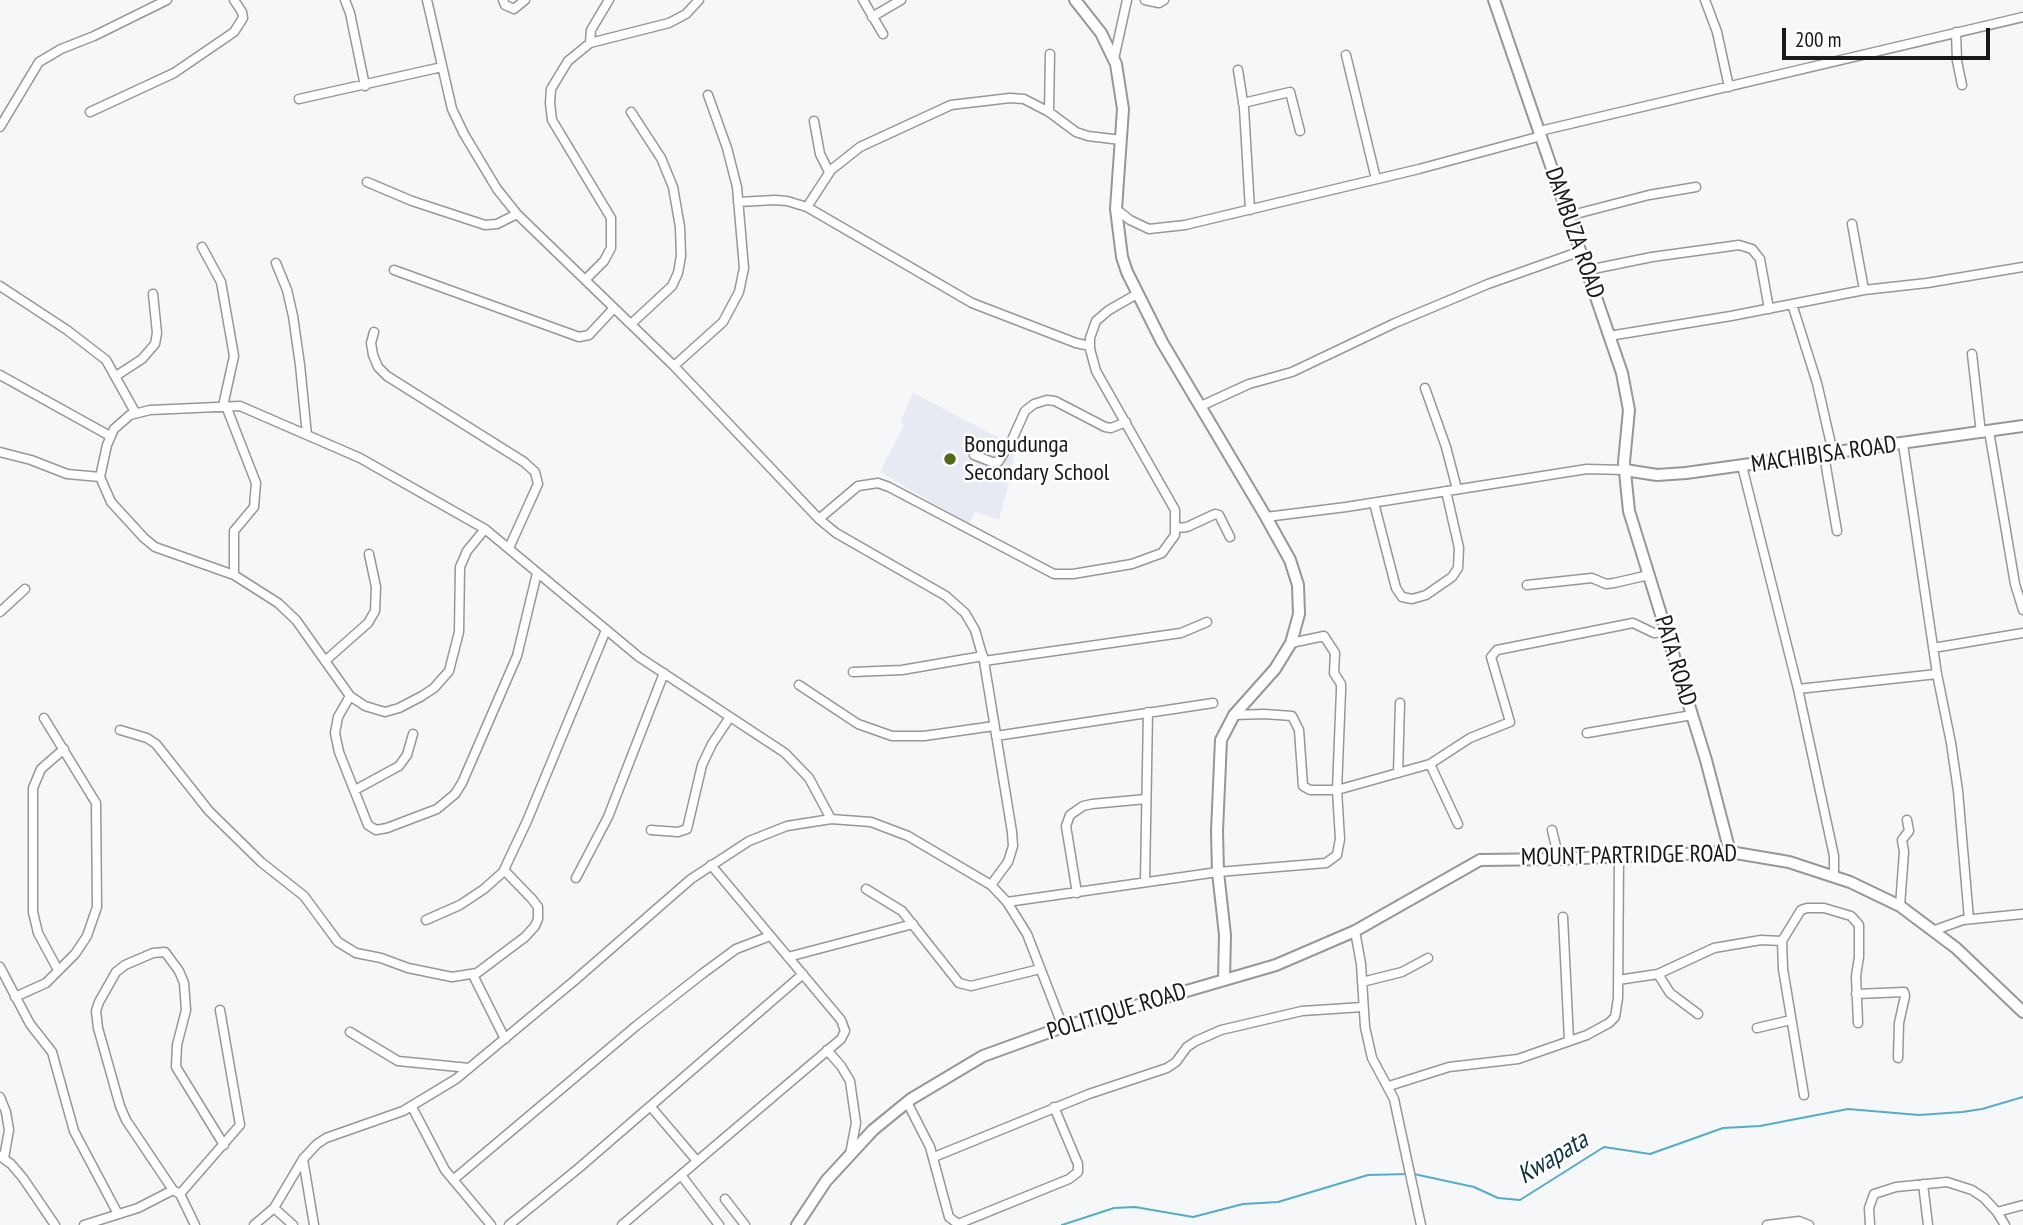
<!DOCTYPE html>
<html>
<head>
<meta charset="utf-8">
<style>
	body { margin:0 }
	#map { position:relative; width:2023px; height:1225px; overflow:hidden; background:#f6f7f9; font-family:"PT Sans Narrow",sans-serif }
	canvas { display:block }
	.scale { position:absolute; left:1782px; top:28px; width:208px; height:32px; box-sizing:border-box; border:4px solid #181819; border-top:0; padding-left:9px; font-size:21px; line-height:24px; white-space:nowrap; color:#181819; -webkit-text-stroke:5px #fff; paint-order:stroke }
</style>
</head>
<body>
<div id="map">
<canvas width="2023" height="1225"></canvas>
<div class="scale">200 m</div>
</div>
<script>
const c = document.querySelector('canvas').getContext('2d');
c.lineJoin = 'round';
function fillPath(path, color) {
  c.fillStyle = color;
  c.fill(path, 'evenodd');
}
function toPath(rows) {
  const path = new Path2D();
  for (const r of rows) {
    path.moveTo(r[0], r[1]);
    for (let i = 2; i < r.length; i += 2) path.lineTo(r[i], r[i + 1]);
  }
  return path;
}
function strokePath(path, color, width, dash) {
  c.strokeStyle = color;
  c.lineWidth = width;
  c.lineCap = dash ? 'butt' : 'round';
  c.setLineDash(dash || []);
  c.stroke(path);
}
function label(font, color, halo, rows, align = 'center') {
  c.font = font + ' "PT Sans Narrow",sans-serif';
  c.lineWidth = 5;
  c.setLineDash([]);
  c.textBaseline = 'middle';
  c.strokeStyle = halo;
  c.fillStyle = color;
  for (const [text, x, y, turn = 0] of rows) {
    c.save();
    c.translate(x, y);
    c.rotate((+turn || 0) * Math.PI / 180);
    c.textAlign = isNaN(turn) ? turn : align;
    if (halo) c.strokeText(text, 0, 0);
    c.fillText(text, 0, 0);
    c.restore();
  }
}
fillPath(toPath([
	[913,393,1015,446,1011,475,999,520,975,512,969,524,880,472,904,425,901,421]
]), '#e7eaf3');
strokePath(toPath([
	[1414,1174,1474,1187,1498,1198,1520,1200,1604,1147,1650,1154,1723,1128,1760,1126,1848,1109,1919,1115,1962,1112,1982,1109,2023,1097],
	[1062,1225,1114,1208,1135,1207,1193,1217,1243,1204,1278,1202,1368,1175,1408,1174]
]), '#55acc7', 2);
const street = toPath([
	[345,0,350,13,365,86],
	[427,0,452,109,464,134,497,189,517,214,674,366,819,519,836,533,946,596,965,613,975,630,984,661,1012,832,1013,846,1008,862,991,885],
	[503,0,505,5,514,9,525,0],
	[863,0,883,34],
	[1145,0,1159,3,1164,0],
	[1705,0,1717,32,1729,87],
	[872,17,901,0],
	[1956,32,1957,61,1962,85],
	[590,43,591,30,609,0],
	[1346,55,1376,179],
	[1114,59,1127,0],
	[1238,70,1244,108,1250,210],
	[299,99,442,67],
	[1243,103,1290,92,1300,131],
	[90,112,174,73,234,32,243,18,242,12,234,0],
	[1049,112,1050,54],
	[814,121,820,154,829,172],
	[0,127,39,62,61,49,94,36,167,0],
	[1540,131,2023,17],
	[367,182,412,201,485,225,497,224,517,214],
	[738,202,775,200,787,201,807,207,972,303,1076,343,1090,346],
	[807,207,831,170,860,147,951,105,1010,98,1024,99,1049,112,1076,132,1088,136,1121,140],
	[1116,209,1130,220,1149,229,1185,225,1419,169,1541,136],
	[1568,216,1649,195,1696,187],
	[1852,224,1864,290],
	[202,247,221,282,234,356,223,406],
	[276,263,287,290,293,316,300,365,307,435],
	[394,270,579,337,589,335,614,308],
	[1588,270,1652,257,1739,245,1752,249,1760,259,1769,309],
	[585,280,604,261,611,248,611,218,552,120,550,103,551,89,568,61,590,43,669,23,686,14,699,0],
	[0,286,67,330,106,360,135,412],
	[1792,304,1817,383,1833,453],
	[631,324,672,286,678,273,681,256,680,227,673,187,661,158,631,112],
	[374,332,371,343,373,355,378,367,387,376,524,462,535,472,538,484,509,548],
	[1609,336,1731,316,1864,290,1927,283,2023,267],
	[1972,354,1981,433],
	[674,366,723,322,739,292,744,268,737,187,727,148,708,95],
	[0,375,110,436],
	[116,376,142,359,155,344,157,333,153,294],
	[1425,388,1446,447,1457,489],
	[226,406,256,483,254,507,234,531,234,575],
	[1201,406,1249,384,1292,372,1395,323,1488,284,1581,251],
	[1989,431,2015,584,2023,610],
	[1903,444,1937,674,1951,743,1958,791,1969,919],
	[0,452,31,460,67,474,100,477],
	[974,455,992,462,998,462,1011,442,1025,411,1034,404,1047,400,1055,401,1105,427,1111,428,1126,422],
	[1824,455,1837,531],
	[1742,466,1798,689,1834,856,1834,876],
	[1374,503,1396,588,1402,597,1412,599,1426,595,1452,577,1458,568,1459,548,1446,491],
	[1266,517,1346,507,1587,469,1625,470],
	[819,519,858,486,878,483,889,487,1054,574,1073,574,1132,564,1162,553,1175,535,1175,510,1096,371,1090,349,1090,338,1096,321,1109,310,1137,294],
	[1177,528,1187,527,1215,514,1219,515,1230,537],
	[485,529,467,551,460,567,459,632,449,671,434,688,422,696,399,708,385,712,365,706,350,696,296,620,278,603,234,575,155,547,144,538,111,502,100,477,107,445,114,429,130,415,150,410,240,406,360,458,485,529,639,657,785,753,809,778,831,819],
	[1527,585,1592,578,1606,584,1614,583,1649,575],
	[0,612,25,589],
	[1933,648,2023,633],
	[325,661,368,623,375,611,376,587,369,554],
	[984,661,1181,633,1207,622],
	[853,672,902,670,983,656],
	[799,685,858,724,892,736,924,736,994,726],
	[1798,689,1937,674],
	[350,696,338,717,335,733,339,752,368,825,376,830,387,828,437,809,455,794,462,783,517,656,537,573],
	[1234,715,1264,714,1292,716,1299,730,1303,786,1310,790,1337,790,1341,691,1341,684,1334,673,1335,653,1324,636,1291,643],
	[120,730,147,738,156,744,209,811,261,862,304,896,338,942,356,953,381,958,408,968,452,977,477,973,525,937,535,926,538,919,538,907,532,899,504,870],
	[1587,733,1692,715],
	[996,736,1213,703],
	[1430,764,1458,824],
	[1398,773,1400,703],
	[355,790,399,766,407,755,413,734],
	[651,830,678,832,687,829,702,765,712,744,730,717],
	[1552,830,1559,859],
	[576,878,608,817,664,673],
	[1145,881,1148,712],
	[866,889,902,911,959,983,971,986,1040,969],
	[1077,893,1066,826,1070,815,1083,806,1092,804,1146,799],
	[1007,902,1218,872,1326,863,1337,855,1340,839,1337,790,1430,764,1470,738,1510,722,1491,657,1497,650,1633,623,1654,633,1667,632],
	[1900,906,1904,852,1902,840,1909,831,1907,820],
	[1563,917,1569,1040],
	[426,920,460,905,484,889,503,872,527,821,606,630],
	[1935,930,1963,920,2023,914],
	[1355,931,1361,964,1365,1027,1372,1058,1394,1099,1421,1225],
	[1782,941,1783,969,1804,1095],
	[788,957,913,924],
	[0,967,30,1024,52,1052,74,1131,118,1214],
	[58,970,38,933,33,912,33,788,41,769,64,749],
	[1658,974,1670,993,1698,1014],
	[473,975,505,1039],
	[1618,980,1658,974,1714,948,1761,940,1782,941,1801,910,1807,908,1824,908,1851,916,1859,925,1859,957,1856,976,1858,1023],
	[1362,982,1402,972,1428,958],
	[1856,994,1904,992,1905,996,1899,1023,1898,1058],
	[15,997,46,983,75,954,87,936,97,907,96,803,44,718],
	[1757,1028,1791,1020],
	[350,1032,398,1061,469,1068],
	[827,1050,841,1066,850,1081,856,1123,850,1154],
	[1389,1086,1449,1067,1518,1059,1587,1035,1609,1023,1615,1017,1618,998,1619,857],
	[0,1097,6,1112,9,1130,4,1158],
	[907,1102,930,1147,949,1217,958,1224,1069,1179,1078,1172,1078,1164,1054,1107],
	[412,1107,445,1170,491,1225],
	[651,1107,697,1161],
	[0,1156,11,1164,23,1178,55,1225],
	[934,1157,1089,1094,1167,1068,1176,1062,1187,1047,1196,1041,1221,1030,1302,1011,1363,1007],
	[303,1159,314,1225],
	[681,1175,719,1225],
	[453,1180,636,1026,702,974,736,949,770,936],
	[1923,1184,1928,1225],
	[173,1190,126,1120,120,1106,98,1028,96,1011,99,1002,116,972,125,965,153,953,165,952,179,971,184,983,186,1010,177,1045,176,1067,224,1145],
	[180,1194,240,1125,220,1010],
	[725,1199,745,1225],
	[274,1208,293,1225],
	[1997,1212,2023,1205],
	[84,1225,138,1208,173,1190,180,1194,195,1225],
	[254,1225,274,1208,303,1159,317,1144,326,1138,403,1111,456,1079,574,981,691,879,749,841,787,826,831,819,871,822,908,836,991,885,1007,902,1027,934,1063,1027],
	[509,1225,580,1167,803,974],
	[622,1225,841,1039,845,1031,841,1020,711,865],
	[1767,1225,1799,1221,1809,1225],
	[1870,1225,1869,1208,1874,1194,1896,1187,1947,1182,1972,1190,1984,1198,1997,1212,2005,1225]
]);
const secondary = toPath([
	[1075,0,1101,33,1116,64,1123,109,1116,209,1122,257,1127,272,1162,342,1266,517,1290,560,1298,585,1299,614,1291,643,1275,669,1234,715,1221,740,1217,831,1218,872,1225,935,1224,980],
	[1494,0,1622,373,1629,410,1624,462,1629,511,1706,760,1730,852],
	[1625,470,1657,475,1686,473,2023,426],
	[797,1225,826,1181,873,1130,911,1099,983,1056,1063,1027,1276,965,1355,931,1480,860,1559,859,1730,852,1789,862,1850,882,1900,906,1956,948,2023,1012]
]);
strokePath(street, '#969799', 11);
strokePath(secondary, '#969799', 14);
strokePath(street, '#fff', 8);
strokePath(secondary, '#fff', 10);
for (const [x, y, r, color] of [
	[950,459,7,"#51691a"]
]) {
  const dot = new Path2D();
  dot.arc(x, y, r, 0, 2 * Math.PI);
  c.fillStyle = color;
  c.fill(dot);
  strokePath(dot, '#fff', 2.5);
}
label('24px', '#181819', '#fff', [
	["DAMBUZA ROAD",1574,233,71],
	["MACHIBISA ROAD",1824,455,-8],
	["PATA ROAD",1675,661,73],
	["MOUNT PARTRIDGE ROAD",1629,856,-1],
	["POLITIQUE ROAD",1117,1012,-17]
]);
label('24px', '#181819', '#fff', [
	["Bongudunga",964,445],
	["Secondary School",964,473]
], 'left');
label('italic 26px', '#0a3440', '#fff', [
	["Kwapata",1553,1158,-31]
]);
</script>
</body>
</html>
